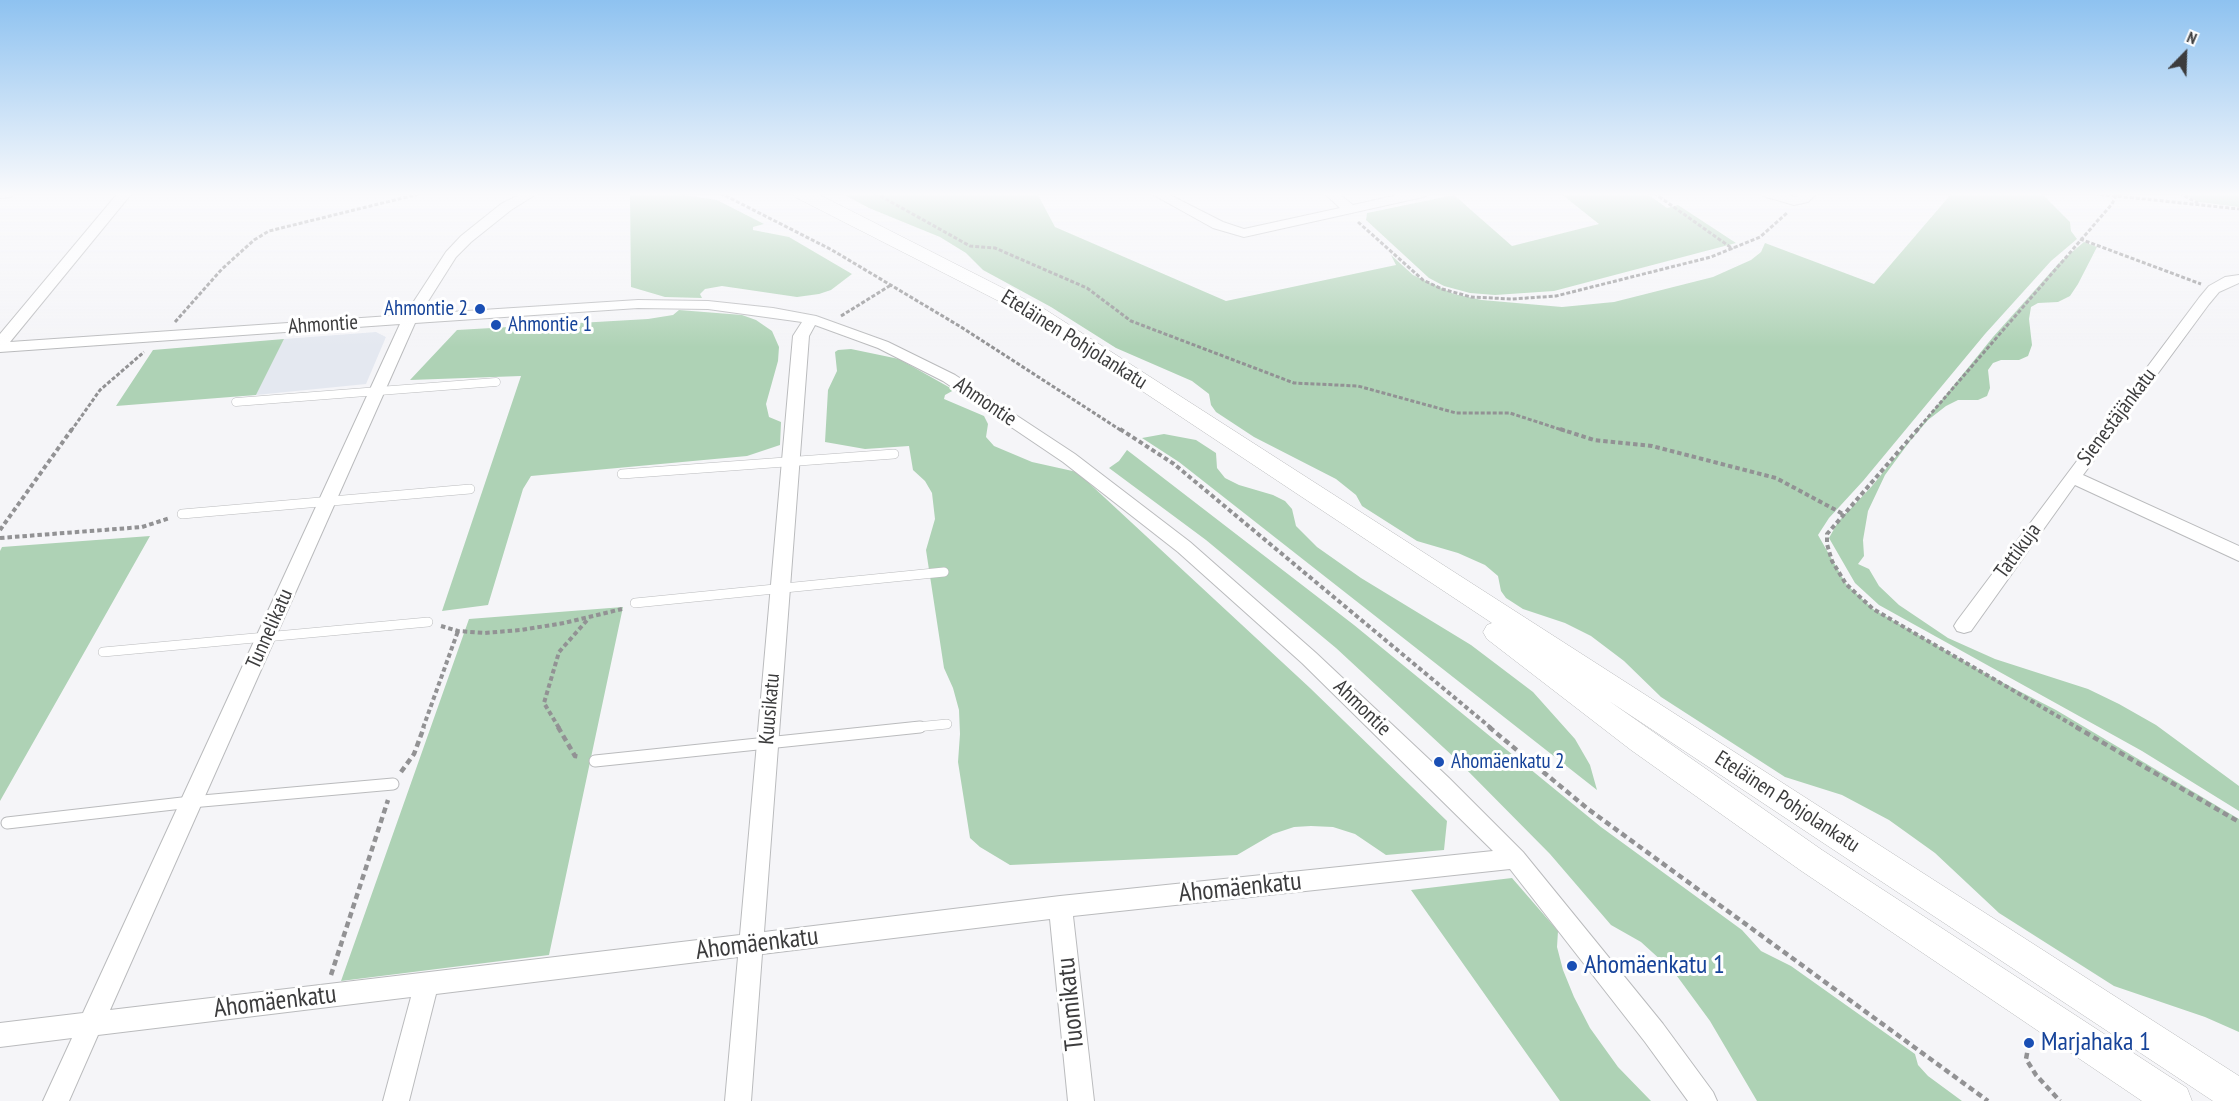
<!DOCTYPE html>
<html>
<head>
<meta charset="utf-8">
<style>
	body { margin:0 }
	#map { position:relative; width:2239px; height:1101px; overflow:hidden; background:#f5f5f8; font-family:"PT Sans Narrow",sans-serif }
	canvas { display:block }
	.north { position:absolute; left:2155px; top:24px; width:60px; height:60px; -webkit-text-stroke:4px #fff; paint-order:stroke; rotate:23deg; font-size:16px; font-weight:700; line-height:24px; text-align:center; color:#3c3c3d }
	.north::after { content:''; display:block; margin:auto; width:21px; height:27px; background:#3c3c3d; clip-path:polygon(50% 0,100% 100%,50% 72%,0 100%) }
</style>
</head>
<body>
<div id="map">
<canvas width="2239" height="1101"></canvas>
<div class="north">N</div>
</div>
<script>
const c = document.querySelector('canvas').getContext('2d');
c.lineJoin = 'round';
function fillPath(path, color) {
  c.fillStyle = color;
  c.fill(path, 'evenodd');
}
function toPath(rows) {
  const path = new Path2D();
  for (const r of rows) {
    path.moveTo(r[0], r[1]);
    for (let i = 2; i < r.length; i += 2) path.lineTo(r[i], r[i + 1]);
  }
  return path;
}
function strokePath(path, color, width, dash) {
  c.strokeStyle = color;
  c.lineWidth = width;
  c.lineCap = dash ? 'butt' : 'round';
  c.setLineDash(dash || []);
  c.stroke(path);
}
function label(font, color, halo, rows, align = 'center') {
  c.font = font + ' "PT Sans Narrow",sans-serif';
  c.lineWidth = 6;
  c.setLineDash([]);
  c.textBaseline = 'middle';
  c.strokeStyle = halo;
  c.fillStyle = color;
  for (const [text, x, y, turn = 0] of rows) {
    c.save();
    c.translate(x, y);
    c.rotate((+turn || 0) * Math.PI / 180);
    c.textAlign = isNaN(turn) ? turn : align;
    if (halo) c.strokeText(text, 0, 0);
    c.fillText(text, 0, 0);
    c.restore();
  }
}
fillPath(toPath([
	[376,332,386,337,366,384,256,395,284,339]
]), '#e4e8f0');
fillPath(toPath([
	[630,193,670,193,717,200,764,224,753,227,753,230,789,237,852,274,831,290,819,294,797,297,722,286,705,289,700,294,702,298,665,297,631,287],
	[841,193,1037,193,1055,227,1226,301,1396,265,1391,255,1413,275,1454,294,1482,300,1562,307,1614,302,1713,277,1751,260,1761,252,1765,243,1874,284,1952,193,2041,193,2070,222,2071,231,2077,239,2051,261,1985,334,1863,481,1829,518,1818,535,1846,584,1873,609,1986,674,2056,710,2239,819,2239,1032,2205,1017,2114,986,1999,913,1935,853,1889,820,1842,795,1785,777,1661,697,1624,661,1591,636,1565,623,1523,609,1506,598,1501,591,1498,576,1485,565,1458,553,1417,541,1362,506,1356,495,1336,479,1254,437,1216,412,1211,405,1209,394,1192,381,1116,348,1051,307,983,270,966,253,940,237,869,208],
	[1560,193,1646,193,1667,208,1678,205,1736,243,1554,291,1495,295,1470,293,1444,286,1429,278,1366,220,1367,213,1454,195,1512,246,1599,224],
	[2181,193,2239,193,2239,207,2199,202],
	[2084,242,2097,247,2078,284,2070,296,2058,302,2038,303,2031,307,2029,319,2032,345,2028,356,2019,360,2001,360,1993,363,1988,370,1990,388,1987,396,1978,400,1958,400,1946,406,1928,420,1910,441,1885,475,1868,511,1863,540,1864,556,1858,564,1869,569,1879,586,1899,605,1948,638,1995,659,2088,689,2119,704,2156,725,2239,786,2239,811,2142,751,1879,605,1855,583,1829,538,1838,522,1872,486,1993,337,2059,263],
	[679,310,742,315,756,320,772,331,779,347,778,361,766,404,769,417,781,422,780,445,747,456,531,476,523,489,488,605,442,611,521,376,410,380,457,330,648,319,673,315],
	[284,339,256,395,116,406,153,350],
	[851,349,899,359,954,390,945,395,944,399,984,416,988,424,986,437,994,446,1032,462,1077,472,1310,688,1447,821,1444,850,1386,855,1355,834,1333,827,1311,826,1294,827,1273,834,1237,855,1010,865,980,847,970,838,958,762,960,734,959,710,953,688,944,668,926,550,935,519,932,493,925,481,913,470,909,446,865,449,825,442,828,390,837,371,835,352,838,350],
	[1164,434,1196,440,1216,453,1217,468,1225,478,1239,485,1273,495,1285,501,1292,509,1296,526,1317,547,1361,578,1471,645,1533,692,1575,739,1590,765,1597,790,1179,462,1142,438],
	[1127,450,1354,625,1601,827,1742,930,1761,951,1791,966,1915,1054,1918,1065,1928,1076,1962,1101,1757,1101,1710,1021,1674,972,1641,942,1611,925,1550,854,1457,760,1336,648,1206,540,1109,468,1119,461],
	[150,536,89,644,0,801,0,551,2,547],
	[623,607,549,955,341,981,469,619],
	[1512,878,1558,931,1557,947,1563,970,1574,997,1590,1028,1618,1067,1651,1101,1560,1101,1411,890]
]), '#aed2b5');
const laneFar2 = toPath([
	[236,402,496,382]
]);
const laneFar1 = toPath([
	[622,474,894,454],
	[182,514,470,489],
	[635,603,944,572],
	[103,652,428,622],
	[906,728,947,724]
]);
const lane = toPath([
	[595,761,920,727],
	[7,823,191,802,393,784]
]);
const street = toPath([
	[0,193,12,193,13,194,11,197,0,198,0,193],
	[118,193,132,193,10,342,405,315,446,252,461,236,501,204,523,193,538,193,511,210,471,242,456,257,420,314,638,300,708,301,773,308,816,316,888,342,955,375,1075,454,1190,542,1316,653,1449,778,1523,852,1663,1024,1713,1092,1717,1101,1688,1101,1645,1042,1510,869,1073,916,1094,1101,1068,1101,1050,919,762,954,751,1101,725,1101,738,957,436,994,409,1101,383,1101,411,997,98,1035,69,1101,43,1101,72,1038,0,1047,0,1023,83,1013,400,324,0,352,0,334,118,193],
	[638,308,708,309,802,322,793,336,740,935,110,1010,415,323,638,308],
	[815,325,878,348,943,381,1063,462,1178,552,1302,663,1493,851,1060,896,764,932,809,336,815,325],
	[1150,193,1166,193,1223,222,1244,229,1340,208,1324,193,1338,193,1353,205,1407,193,1430,193,1423,197,1244,237,1213,228,1150,193],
	[1761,193,1781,193,1795,197,1803,193,1817,193,1808,202,1794,205,1763,196,1761,193],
	[2239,275,2239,283,2219,292,2209,304,2083,475,2239,546,2239,561,2075,485,1971,631,1964,633,1957,631,1954,626,1957,621,2199,298,2209,286,2225,277,2239,275]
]);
const secondary = toPath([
	[793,193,816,193,1046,310,2239,1076,2239,1101,2213,1101,1609,701,1822,850,2187,1088,2192,1101,2142,1101,1800,870,1631,750,1487,639,1483,632,1487,625,1492,623,1032,318,795,197,793,193]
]);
strokePath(laneFar2, '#babbbd', 9);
strokePath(laneFar1, '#babbbd', 10);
strokePath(lane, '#babbbd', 13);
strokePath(street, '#babbbd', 2);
strokePath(secondary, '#babbbd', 1);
strokePath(toPath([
	[720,193,832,250,961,327,1122,431],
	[875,193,970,246,995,248,1087,288,1131,321,1294,383,1358,386,1456,413,1510,413,1565,431],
	[1654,193,1733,249],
	[2088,193,2239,209],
	[2179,193,2198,203],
	[1358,222,1423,280,1442,289,1471,297,1512,299,1556,296,1711,257,1760,237,1787,213],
	[2080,239,2201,284],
	[841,316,891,285],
	[175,322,222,269,254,240,269,231,423,193],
	[71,431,100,390,144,352],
	[1916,431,2112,204,2117,193]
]), '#929294', 3, [4, 2]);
strokePath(toPath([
	[1120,429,1174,464,1491,728],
	[1560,429,1594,440,1652,446,1776,478,1845,515],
	[1918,429,1827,534,1827,544,1832,561,1846,584,1873,609,2078,728],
	[0,530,72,429],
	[0,538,142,527,170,518],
	[441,626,458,631,484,633,521,630,564,623,622,609],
	[423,728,458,631],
	[559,728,544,703,559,652,589,618]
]), '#929294', 4, [4.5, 3]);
strokePath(toPath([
	[558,727,575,756,581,757],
	[1489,727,1588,809,1988,1101],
	[2076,727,2239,822],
	[401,772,414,754,424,727],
	[331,975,388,800],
	[2029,1043,2026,1059,2036,1075,2060,1101]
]), '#929294', 4.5, [6, 4]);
strokePath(laneFar2, '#fff', 8);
strokePath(laneFar1, '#fff', 9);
strokePath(lane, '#fff', 11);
fillPath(street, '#fff');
fillPath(secondary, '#fff');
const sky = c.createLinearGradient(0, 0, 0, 347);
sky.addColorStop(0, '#8ec2f0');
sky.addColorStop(0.56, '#fafafc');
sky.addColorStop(1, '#fafafc00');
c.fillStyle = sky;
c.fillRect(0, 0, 2239, 347);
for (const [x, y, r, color] of [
	[480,309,6,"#1a4fb4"],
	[496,325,6,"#1a4fb4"],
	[1439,762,6,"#1a4fb4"],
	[1572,966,6,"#1a4fb4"],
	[2029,1043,6,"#1a4fb4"]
]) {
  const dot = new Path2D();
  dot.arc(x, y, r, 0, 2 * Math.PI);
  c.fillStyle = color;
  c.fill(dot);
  strokePath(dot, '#fff', 2);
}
label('21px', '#164399', '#fff', [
	["Ahmontie 2",468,309,"right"],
	["Ahmontie 1",508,325],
	["Ahomäenkatu 2",1451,762]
], 'left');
label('21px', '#3c3c3d', '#fff', [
	["Ahmontie",323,325,-4],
	["Eteläinen Pohjolankatu",1074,340,32],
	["Ahmontie",985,402,34],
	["Sienestäjänkatu",2117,417,-53],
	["Tattikuja",2018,551,-54],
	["Tunnelikatu",270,629,-66],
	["Ahmontie",1362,708,44],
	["Kuusikatu",770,709,-85],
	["Eteläinen Pohjolankatu",1787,802,33]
]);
label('26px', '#3c3c3d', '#fff', [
	["Ahomäenkatu",1240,888,-6],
	["Ahomäenkatu",757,944,-7],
	["Ahomäenkatu",275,1002,-7],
	["Tuomikatu",1071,1004,-96]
]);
label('26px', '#164399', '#fff', [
	["Ahomäenkatu 1",1584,966],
	["Marjahaka 1",2041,1043]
], 'left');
</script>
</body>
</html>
